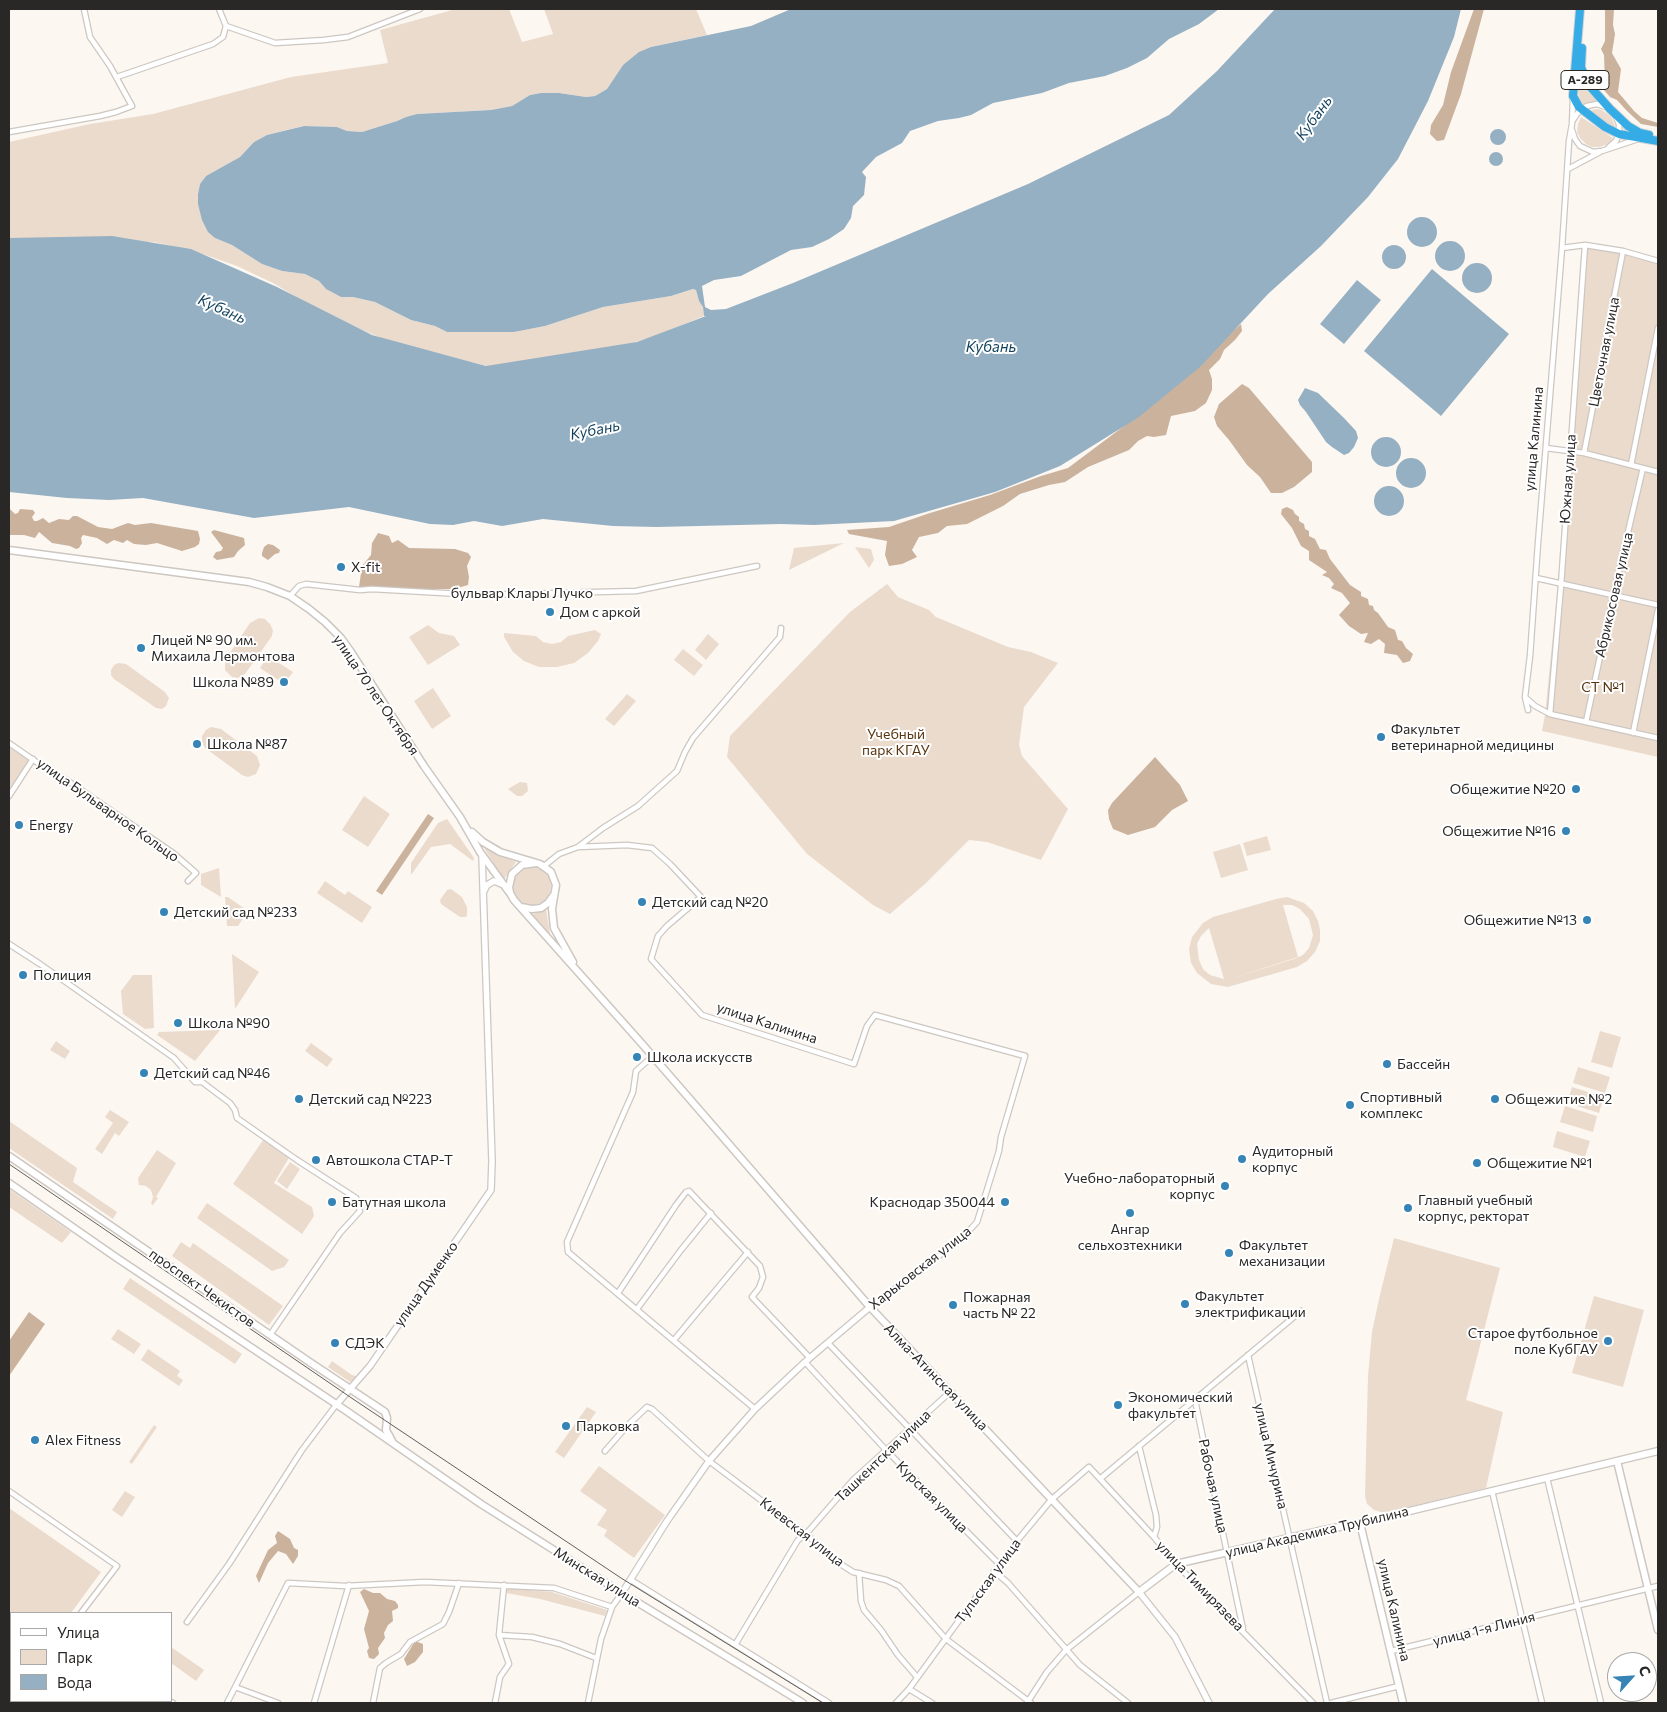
<!DOCTYPE html>
<html>
<head>
<meta charset="utf-8">
<style>
	body { margin:0 }
	#map { position:relative; width:1667px; height:1712px; overflow:hidden; background:#fdf7f2; font-family:Commissioner,sans-serif }
	canvas { display:block }
	.frame { position:absolute; inset:0; border:10px solid #2a2826; pointer-events:none }
	.legend { position:absolute; left:10px; top:1612px; width:162px; height:90px; box-sizing:border-box; background:#fff; border:1px solid #aaa9a8; margin:0; padding:6px 9px; list-style:none; font-size:15px; color:#2a2826 }
	.legend li { display:flex; align-items:center; gap:10px; height:25px }
	.legend b { width:25px; border:1px solid #aaa9a8 }
	.north { position:absolute; left:1607px; top:1652px; width:50px; height:50px; box-sizing:border-box; background:#fff; border:1px solid #aaa9a8; border-radius:50%; rotate:64deg; font-size:14px; font-weight:700; line-height:20px; text-align:center; color:#2a2826 }
	.north::after { content:''; display:block; margin:auto; width:18px; height:22px; background:#3584b5; clip-path:polygon(50% 0,100% 100%,50% 72%,0 100%) }
</style>
</head>
<body>
<div id="map">
<canvas width="1667" height="1712"></canvas>
<div class="frame"></div>
<ul class="legend">
<li><b style="height:6px;background:#fff"></b>Улица</li>
<li><b style="height:14px;background:#ebdbcd"></b>Парк</li>
<li><b style="height:14px;background:#95b0c3"></b>Вода</li>
</ul>
<div class="north">С</div>
</div>
<script>
const c = document.querySelector('canvas').getContext('2d');
c.lineJoin = 'round';
function fillPath(path, color) {
  c.fillStyle = color;
  c.fill(path, 'evenodd');
}
function toPath(rows) {
  const path = new Path2D();
  for (const r of rows) {
    if (r.length === 3) {
      path.moveTo(r[0] + r[2], r[1]);
      path.arc(r[0], r[1], r[2], 0, 2 * Math.PI);
      continue;
    }
    path.moveTo(r[0], r[1]);
    for (let i = 2; i < r.length; i += 2) path.lineTo(r[i], r[i + 1]);
  }
  return path;
}
function strokePath(path, color, width, dash) {
  c.strokeStyle = color;
  c.lineWidth = width;
  c.lineCap = dash ? 'butt' : 'round';
  c.setLineDash(dash || []);
  c.stroke(path);
}
function label(font, color, halo, rows, align = 'center') {
  c.font = font + ' Commissioner,sans-serif';
  c.lineWidth = 4;
  c.setLineDash([]);
  c.textBaseline = 'middle';
  c.strokeStyle = halo;
  c.fillStyle = color;
  for (const [text, x, y, turn = 0] of rows) {
    c.save();
    c.translate(x, y);
    c.rotate((+turn || 0) * Math.PI / 180);
    c.textAlign = isNaN(turn) ? turn : align;
    if (halo) c.strokeText(text, 0, 0);
    c.fillText(text, 0, 0);
    c.restore();
  }
}
fillPath(toPath([
	[456,9,509,9,522,42,553,34,544,9,696,9,707,35,651,47,623,65,607,89,595,96,586,97,559,93,541,93,530,95,512,106,491,110,417,114,406,117,397,121,362,132,347,131,337,127,303,126,267,135,254,142,240,157,206,176,200,184,198,194,198,204,215,238,232,245,262,264,282,271,305,274,319,281,326,289,341,297,353,297,375,302,411,320,435,326,447,332,514,332,545,326,603,307,671,296,694,289,696,290,699,301,703,307,704,316,653,337,602,352,502,370,384,339,328,316,273,283,237,266,194,251,154,242,9,240,9,142,90,124,153,114,291,77,388,63,380,30],
	[1578,83,1581,84,1597,101,1582,105,1577,90],
	[1597,109,1602,110,1611,117,1615,126,1615,131,1588,111],
	[1581,117,1613,138,1612,140,1606,145,1599,147,1592,147,1586,144,1580,138,1577,132,1578,124],
	[1582,242,1639,253,1658,259,1658,757,1542,731,1545,715,1558,584],
	[844,543,789,570,794,548],
	[855,547,871,549,874,560,869,568],
	[887,584,898,597,929,610,936,617,1008,647,1031,652,1058,663,1024,707,1019,745,1022,756,1068,809,1041,860,987,842,969,840,925,884,890,914,873,905,807,854,727,757,730,736,850,612],
	[259,618,265,619,270,624,273,630,272,636,245,674,238,678,232,677,225,670,225,660,250,623],
	[428,625,439,633,454,636,460,645,428,665,409,637],
	[595,630,601,634,598,641,588,653,574,663,557,667,539,667,524,661,513,652,504,637,504,633,536,636,543,642,552,644,561,642,568,636],
	[708,634,719,644,706,660,695,650],
	[683,649,703,665,694,676,674,660],
	[268,656,293,672,284,684,260,668],
	[118,663,126,664,165,692,169,698,166,706,162,709,156,708,114,679,111,675,111,670,114,665],
	[433,688,451,716,432,729,414,701],
	[627,694,636,701,614,726,605,719],
	[211,727,221,729,257,756,260,765,256,774,248,777,242,775,205,748,202,742,202,736,206,730],
	[9,747,29,760,9,790],
	[520,782,527,783,528,791,522,796,517,796,508,789],
	[364,796,390,814,368,847,342,830],
	[447,819,474,858,473,861,450,844,431,847,411,875,411,863,438,823],
	[1267,836,1271,850,1247,856,1243,843],
	[1240,844,1248,870,1221,878,1213,852],
	[484,848,516,862,505,878,503,878],
	[532,886,19],
	[219,868,221,897,201,885,201,874],
	[325,881,345,895,348,891,372,907,362,923,317,893],
	[451,889,462,897,467,907,467,916,465,917,460,917,441,904,440,900,447,890],
	[225,897,228,897,248,911,238,926,227,926],
	[1287,897,1304,903,1313,911,1318,921,1320,930,1320,941,1315,952,1307,961,1297,967,1228,987,1211,984,1197,973,1191,963,1189,949,1192,937,1203,923,1213,917,1276,899],
	[1283,905,1292,905,1300,909,1309,919,1313,935,1309,948,1303,955,1294,959,1230,979,1298,957],
	[1209,928,1224,979,1210,975,1203,969,1199,960,1197,944,1201,936],
	[546,909,550,934,549,935,533,916,533,914],
	[232,954,259,972,235,1009],
	[133,975,152,975,154,1028,145,1029,123,1014,121,991],
	[220,1030,195,1061,157,1035,159,1032],
	[1600,1031,1621,1037,1612,1068,1591,1062],
	[56,1041,70,1051,65,1059,50,1050],
	[311,1043,333,1059,327,1067,305,1051],
	[1578,1067,1610,1077,1605,1093,1573,1083],
	[1572,1087,1604,1097,1599,1113,1567,1103],
	[1565,1106,1597,1116,1593,1132,1560,1122],
	[110,1110,129,1122,119,1136,115,1133,102,1154,95,1149,113,1123,105,1117],
	[9,1121,77,1168,73,1182,117,1212,113,1219,9,1148],
	[1557,1131,1590,1141,1585,1157,1553,1147],
	[263,1140,289,1158,274,1183,312,1207,314,1216,302,1234,233,1184],
	[157,1150,176,1163,156,1197,158,1198,153,1205,151,1204,153,1197,151,1190,146,1186,139,1185,138,1178],
	[290,1162,300,1169,287,1189,277,1181],
	[9,1189,71,1232,62,1243,9,1207],
	[207,1203,289,1260,284,1267,272,1271,197,1218],
	[1394,1238,1500,1268,1466,1400,1503,1412,1486,1488,1384,1513,1374,1510,1367,1504,1365,1496,1368,1376,1372,1332,1379,1299],
	[181,1242,190,1248,193,1243,283,1306,269,1325,172,1256],
	[130,1278,242,1354,235,1364,123,1289],
	[1594,1296,1644,1310,1623,1387,1572,1373],
	[118,1329,141,1344,134,1354,111,1339],
	[148,1349,180,1371,177,1376,183,1380,179,1386,141,1360],
	[332,1361,352,1375,356,1376,356,1379,350,1382,328,1367],
	[587,1407,596,1412,564,1458,555,1452],
	[154,1425,157,1427,132,1464,129,1462],
	[599,1466,665,1515,634,1558,604,1536,607,1530,597,1525,607,1510,580,1491],
	[125,1491,135,1497,122,1517,112,1510],
	[9,1508,101,1572,71,1613,11,1613,11,1630,9,1628],
	[506,1588,552,1592,607,1610,605,1616,540,1599,506,1593],
	[171,1647,204,1670,196,1681,171,1663]
]), '#ebdbcd');
fillPath(toPath([
	[1474,9,1484,9,1461,94,1444,140,1437,141,1430,134,1431,125,1443,105,1451,72],
	[1605,9,1614,9,1613,25,1615,34,1612,53,1621,69,1618,92,1634,111,1642,118,1658,123,1658,127,1641,124,1627,111,1617,100,1610,97,1604,90,1595,85,1595,80,1600,84,1605,84,1604,55,1601,49,1605,41],
	[1241,324,1242,331,1235,340,1224,350,1220,359,1209,370,1212,379,1212,390,1206,403,1195,411,1171,416,1166,435,1154,437,1147,436,1138,441,1129,450,1088,467,1065,482,1049,485,1020,494,1003,506,967,524,947,526,938,533,919,537,912,550,917,557,902,564,889,566,885,555,887,541,849,534,847,530,889,527,930,513,990,495,1041,476,1068,468,1124,426,1182,377],
	[1242,384,1249,388,1312,462,1312,472,1294,487,1282,493,1271,493,1260,477,1247,465,1229,440,1217,426,1214,417,1219,404],
	[1287,507,1293,510,1295,514,1299,517,1299,521,1304,524,1305,529,1309,531,1309,536,1315,539,1320,549,1326,550,1330,559,1350,585,1361,592,1361,596,1368,599,1369,605,1373,606,1374,610,1378,613,1388,627,1395,630,1398,640,1402,641,1406,648,1413,654,1410,661,1403,663,1397,655,1384,653,1385,644,1379,639,1371,644,1364,642,1368,633,1361,634,1349,626,1339,615,1350,603,1342,593,1331,588,1334,584,1329,578,1322,575,1327,572,1309,560,1309,551,1301,546,1292,528,1281,514,1282,509],
	[9,508,15,514,18,513,20,509,33,510,35,513,32,517,34,521,37,521,43,518,49,523,59,519,69,520,73,516,77,516,98,527,112,529,128,523,135,525,151,523,198,531,200,539,199,544,195,547,182,551,157,543,146,545,134,544,127,540,123,543,114,540,107,544,97,538,83,535,81,538,82,543,79,548,76,549,70,546,52,543,39,532,35,538,24,535,9,535],
	[214,530,244,538,245,545,238,551,234,557,217,560,213,557,216,552,221,551,223,548,211,532],
	[378,533,389,536,392,543,398,540,409,548,455,549,468,553,471,557,467,566,469,577,468,585,454,589,381,589,359,587,362,566,371,555,372,543],
	[268,544,273,545,280,550,279,553,275,554,268,560,262,556,262,553,264,547],
	[1155,757,1180,785,1188,801,1172,810,1155,827,1128,835,1113,829,1109,819,1108,810,1112,803],
	[428,814,434,818,382,895,376,891],
	[29,1312,45,1324,9,1376,9,1341],
	[278,1531,290,1539,294,1548,298,1550,298,1556,293,1564,286,1554,278,1551,268,1563,259,1583,256,1576,268,1550,277,1543,275,1536],
	[364,1589,373,1593,380,1593,387,1599,395,1601,398,1605,398,1608,392,1611,393,1621,388,1625,384,1633,385,1638,378,1648,379,1654,374,1659,369,1658,367,1651,369,1648,364,1629,369,1611,360,1592],
	[415,1641,423,1644,423,1652,415,1662,407,1666,404,1659]
]), '#cab29d');
fillPath(toPath([
	[791,9,1219,9,1199,24,1169,39,1147,58,1127,68,1105,76,1069,83,1042,93,993,103,971,115,959,118,938,121,910,131,902,143,876,157,862,172,866,177,864,195,853,206,851,218,844,229,829,239,812,247,791,250,741,276,714,280,702,286,705,307,711,310,726,309,793,283,1028,184,1169,115,1217,71,1275,9,1461,9,1454,37,1428,101,1398,159,1368,197,1321,246,1268,294,1201,366,1139,417,1060,466,995,492,894,521,814,525,781,524,657,527,613,526,543,519,502,526,474,521,453,525,430,524,349,507,254,518,143,498,109,500,67,498,9,492,9,238,112,236,191,249,277,287,372,335,486,366,637,342,706,316,704,316,703,307,699,301,696,290,693,289,671,296,603,307,545,326,514,332,447,332,435,326,411,320,375,302,353,297,341,297,326,289,319,281,305,274,282,271,262,264,232,245,215,238,208,232,202,220,198,204,198,194,200,184,206,176,240,157,254,142,267,135,304,126,337,127,347,131,362,132,397,121,406,117,417,114,491,110,512,106,530,95,541,93,559,93,586,97,595,96,607,89,623,65,639,52,651,47,751,26],
	[1498,137,8],
	[1496,159,7],
	[1422,232,15],
	[1450,256,15],
	[1394,257,12],
	[1477,278,15],
	[1432,269,1509,334,1441,416,1364,351],
	[1357,280,1381,300,1344,344,1320,324],
	[1305,388,1318,393,1344,418,1356,431,1358,438,1354,447,1349,453,1344,455,1332,447,1326,442,1306,412,1300,405,1298,400],
	[1386,452,15],
	[1411,473,15],
	[1389,501,15],
	[9,1628,11,1630,11,1701,137,1701,140,1703,9,1703]
]), '#95b0c3');
const minor = toPath([
	[219,9,226,26],
	[226,26,275,43,324,40,348,37,420,9],
	[117,77,213,44,223,37,226,26],
	[1573,120,1579,111,1587,106,1597,104,1606,107],
	[1572,130,1575,139,1580,146,1593,152,1602,151,1638,139],
	[9,132,100,116,116,112,132,106,110,66,90,37,84,9],
	[1609,147,1616,141,1619,134,1619,124,1616,117],
	[1568,169,1600,152],
	[1562,248,1585,245,1623,251,1658,261],
	[1546,448,1584,453,1658,472],
	[1584,453,1623,251],
	[1631,465,1658,328],
	[1536,578,1658,605],
	[290,596,299,586,306,584,360,590,372,589,478,595,636,591,757,566],
	[1526,698,1535,706,1550,714,1658,738],
	[1528,710,1525,697,1530,656,1538,543,1562,248,1569,141,1572,124,1573,98],
	[1550,714,1561,585,1585,245],
	[1586,722,1613,596,1643,468],
	[1633,733,1658,610],
	[9,743,45,768,62,777,173,853,196,873,188,881],
	[9,796,33,759],
	[578,847,627,845,652,848,670,864,701,897,667,926,658,936,651,959,702,1015,854,1064,867,1026,875,1015,1025,1056,1001,1137,999,1151,977,1222,966,1234,955,1244,870,1307],
	[544,866,559,854,578,847,603,828,638,806,677,771,685,752,693,738,780,637,781,628],
	[9,944,40,964,174,1058,195,1082,202,1082,230,1103,235,1110,237,1118,297,1160,356,1198,360,1211,340,1233,270,1335],
	[653,1056,636,1071,633,1092,567,1242,568,1252,755,1409],
	[618,1293,676,1205,686,1192,689,1191,760,1266,763,1277,759,1288,752,1297,810,1358],
	[637,1309,681,1250,711,1213],
	[674,1340,748,1252],
	[828,1343,1017,1541],
	[1248,1355,1327,1703],
	[805,1362,886,1450,999,1564],
	[1195,1400,1243,1629],
	[1139,1446,1156,1515,1157,1527,1154,1537],
	[605,1451,627,1426,647,1407,652,1409,709,1461,806,1534,839,1563,853,1572,886,1580,899,1586,946,1639,1031,1703],
	[1101,1478,1301,1311],
	[1547,1478,1601,1703],
	[9,1491,117,1566,81,1613],
	[1492,1491,1542,1703],
	[994,1571,1008,1583,1080,1665,1128,1703],
	[859,1573,861,1601,864,1610,881,1630,898,1655,917,1677],
	[631,1580,829,1703],
	[187,1622,229,1564,302,1450,336,1405],
	[499,1635,532,1637,560,1644,596,1658],
	[735,1645,798,1540,806,1534,853,1480,949,1393],
	[1391,1651,1658,1586],
	[235,1687,278,1703],
	[909,1689,932,1703],
	[169,1701,173,1703],
	[227,1703,288,1583,345,1586,425,1582,554,1588,612,1607],
	[314,1703,349,1585],
	[373,1703,380,1668,386,1663,401,1654,410,1642,443,1624,449,1612,459,1583],
	[495,1703,500,1677,509,1664,499,1635,504,1585],
	[588,1703,601,1639,612,1607,622,1593],
	[896,1703,909,1689,1017,1541,1051,1500,1089,1467,1154,1537,1176,1564,1313,1703],
	[1027,1703,1047,1672,1066,1650,1139,1592],
	[1331,1703,1399,1686]
]);
const tertiary = toPath([
	[484,891,487,885,494,881,504,885],
	[336,1405,370,1366,491,1190,492,1161,482,856],
	[1139,1592,1175,1637,1209,1703],
	[622,1593,667,1521,709,1461,755,1409,805,1362,870,1307]
]);
const secondary = toPath([
	[9,550,249,582,267,587,290,596,309,609,325,622,341,638,351,652,424,766,460,817,480,852,509,892],
	[472,832,483,842,500,852,540,864,551,872,556,885,552,909,554,928,573,962],
	[536,863,522,865,512,874,509,887,510,893,514,900,643,1045,870,1307,1139,1592,1176,1564,1324,1530,1360,1523,1658,1451],
	[521,907,532,909,541,908,548,903,553,896],
	[9,1156,311,1363,385,1412,387,1418,386,1430,392,1441],
	[9,1183,117,1258,345,1410,481,1504,622,1593,803,1703],
	[1617,1461,1658,1630],
	[1360,1523,1403,1703]
]);
const trunk = toPath([
	[1580,9,1573,96,1579,107,1605,127,1619,134,1658,141],
	[1582,48,1581,67,1587,83,1610,109,1628,126,1640,133,1649,135]
]);
strokePath(minor, '#cdc7c2', 7);
strokePath(tertiary, '#cdc7c2', 8);
strokePath(secondary, '#cdc7c2', 9);
strokePath(trunk, '#d4d4d4', 10);
strokePath(minor, '#fff', 4.5);
strokePath(tertiary, '#fff', 5.5);
strokePath(secondary, '#fff', 6);
strokePath(trunk, '#36ace6', 8);
strokePath(toPath([
	[9,1164,353,1399,621,1578,823,1703]
]), '#615e5b', 1);
for (const [x, y, r, color] of [
	[341,567,5,"#3584b5"],
	[550,612,5,"#3584b5"],
	[141,648,5,"#3584b5"],
	[284,682,5,"#3584b5"],
	[1381,737,5,"#3584b5"],
	[197,744,5,"#3584b5"],
	[1576,789,5,"#3584b5"],
	[19,825,5,"#3584b5"],
	[1566,831,5,"#3584b5"],
	[642,902,5,"#3584b5"],
	[164,912,5,"#3584b5"],
	[1587,920,5,"#3584b5"],
	[23,975,5,"#3584b5"],
	[178,1023,5,"#3584b5"],
	[637,1057,5,"#3584b5"],
	[1387,1064,5,"#3584b5"],
	[144,1073,5,"#3584b5"],
	[299,1099,5,"#3584b5"],
	[1495,1099,5,"#3584b5"],
	[1350,1105,5,"#3584b5"],
	[1242,1159,5,"#3584b5"],
	[316,1160,5,"#3584b5"],
	[1477,1163,5,"#3584b5"],
	[1225,1186,5,"#3584b5"],
	[332,1202,5,"#3584b5"],
	[1005,1202,5,"#3584b5"],
	[1408,1208,5,"#3584b5"],
	[1130,1213,5,"#3584b5"],
	[1229,1253,5,"#3584b5"],
	[1185,1304,5,"#3584b5"],
	[953,1305,5,"#3584b5"],
	[1608,1341,5,"#3584b5"],
	[335,1343,5,"#3584b5"],
	[1118,1405,5,"#3584b5"],
	[566,1426,5,"#3584b5"],
	[35,1440,5,"#3584b5"]
]) {
  const dot = new Path2D();
  dot.arc(x, y, r, 0, 2 * Math.PI);
  c.fillStyle = color;
  c.fill(dot);
  strokePath(dot, '#fff', 2);
}
for (const [x, y, w] of [
	[1585,80,48]
]) {
  const box = new Path2D();
  box.roundRect(x - w / 2, y - 9.5, w, 19, 4);
  c.fillStyle = '#fff';
  c.fill(box);
  strokePath(box, '#2a2826', 1);
}
label('bold 12px', '#2a2826', null, [
	["А-289",1585,80]
]);
label('14px', '#2a2826', '#fff', [
	["Цветочная улица",1604,352,-79],
	["улица Калинина",1534,439,-85],
	["Южная улица",1568,479,-86],
	["бульвар Клары Лучко",522,593],
	["Абрикосовая улица",1614,595,-77],
	["улица 70 лет Октября",376,695,56],
	["улица Бульварное Кольцо",108,810,35],
	["улица Калинина",767,1023,18],
	["Харьковская улица",920,1268,-38],
	["улица Думенко",426,1284,-55],
	["проспект Чекистов",202,1288,35],
	["Алма-Атинская улица",936,1377,46],
	["Ташкентская улица",883,1456,-44],
	["улица Мичурина",1271,1456,77],
	["Рабочая улица",1213,1486,78],
	["Курская улица",932,1497,45],
	["Киевская улица",802,1532,38],
	["улица Академика Трубилина",1317,1532,-13],
	["Минская улица",597,1577,32],
	["Тульская улица",988,1581,-54],
	["улица Тимирязева",1200,1586,46],
	["улица Калинина",1394,1610,77],
	["улица 1-я Линия",1484,1629,-14]
]);
label('14px', '#2a2826', '#fff', [
	["X-fit",351,567],
	["Дом с аркой",560,612],
	["Лицей № 90 им.",151,640],
	["Михаила Лермонтова",151,656],
	["Школа №89",274,682,"right"],
	["Факультет",1391,729],
	["ветеринарной медицины",1391,745],
	["Школа №87",207,744],
	["Общежитие №20",1566,789,"right"],
	["Energy",29,825],
	["Общежитие №16",1556,831,"right"],
	["Детский сад №20",652,902],
	["Детский сад №233",174,912],
	["Общежитие №13",1577,920,"right"],
	["Полиция",33,975],
	["Школа №90",188,1023],
	["Школа искусств",647,1057],
	["Бассейн",1397,1064],
	["Детский сад №46",154,1073],
	["Спортивный",1360,1097],
	["комплекс",1360,1113],
	["Детский сад №223",309,1099],
	["Общежитие №2",1505,1099],
	["Аудиторный",1252,1151],
	["корпус",1252,1167],
	["Автошкола СТАР-Т",326,1160],
	["Общежитие №1",1487,1163],
	["Учебно-лабораторный",1215,1178,"right"],
	["корпус",1215,1194,"right"],
	["Главный учебный",1418,1200],
	["корпус, ректорат",1418,1216],
	["Батутная школа",342,1202],
	["Краснодар 350044",995,1202,"right"],
	["Ангар",1130,1229,"center"],
	["сельхозтехники",1130,1245,"center"],
	["Факультет",1239,1245],
	["механизации",1239,1261],
	["Факультет",1195,1296],
	["электрификации",1195,1312],
	["Пожарная",963,1297],
	["часть № 22",963,1313],
	["Старое футбольное",1598,1333,"right"],
	["поле КубГАУ",1598,1349,"right"],
	["СДЭК",345,1343],
	["Экономический",1128,1397],
	["факультет",1128,1413],
	["Парковка",576,1426],
	["Alex Fitness",45,1440]
], 'left');
label('14px', '#593611', '#fff', [
	["СТ №1",1603,687],
	["Учебный",896,734],
	["парк КГАУ",896,750]
]);
label('italic 15px', '#0f3f5c', '#fff', [
	["Кубань",1314,118,-54],
	["Кубань",222,309,24],
	["Кубань",991,347],
	["Кубань",595,430,-11]
]);
</script>
</body>
</html>
